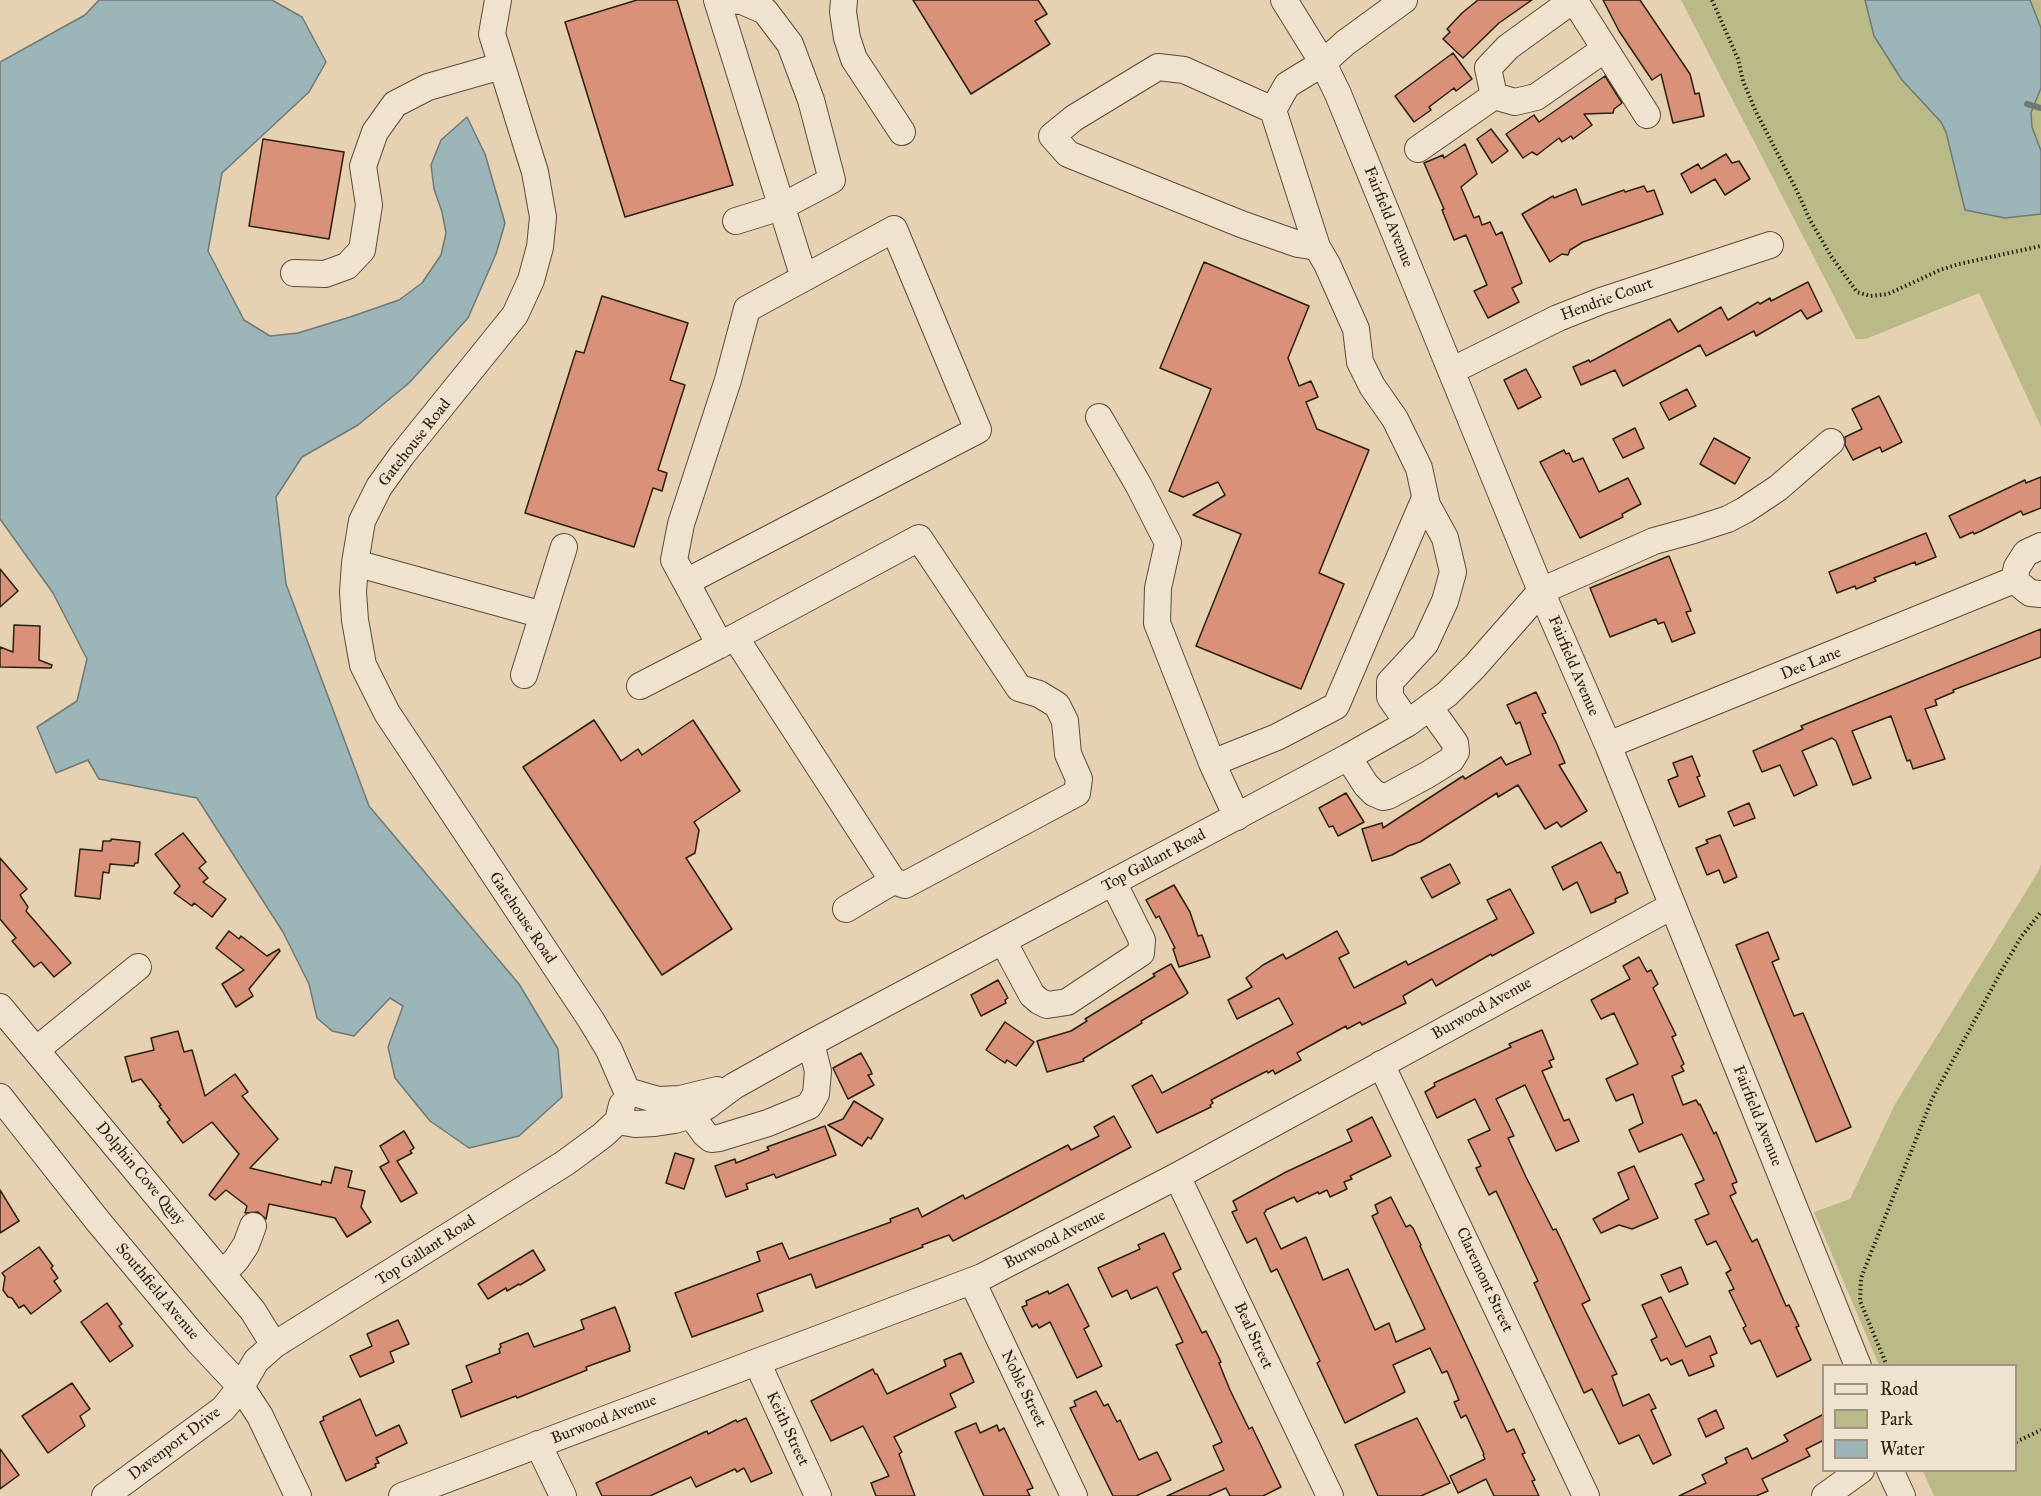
<!DOCTYPE html>
<html>
<head>
<meta charset="utf-8">
<style>
	body { margin:0 }
	#map { position:relative; width:2041px; height:1496px; overflow:hidden; background:#e6d2b3; font-family:"IM FELL Great Primer",serif }
	canvas { display:block }
	.legend { position:absolute; left:1822px; top:1364px; width:195px; height:108px; box-sizing:border-box; background:#efe2ce; border:2px solid #a19483; margin:0; padding:8px 10px; list-style:none; font-size:18px; color:#2c2012 }
	.legend li { display:flex; align-items:center; gap:12px; height:30px }
	.legend b { width:30px; border:2px solid #a19483 }
</style>
</head>
<body>
<div id="map">
<canvas width="2041" height="1496"></canvas>
<ul class="legend">
<li><b style="height:8px;background:#efe2ce"></b>Road</li>
<li><b style="height:16px;background:#baba89"></b>Park</li>
<li><b style="height:16px;background:#9cb5b8"></b>Water</li>
</ul>
</div>
<script>
const c = document.querySelector('canvas').getContext('2d');
c.lineJoin = 'round';
function fillPath(path, color) {
  c.fillStyle = color;
  c.fill(path, 'evenodd');
}
function toPath(rows) {
  const path = new Path2D();
  for (const r of rows) {
    path.moveTo(r[0], r[1]);
    for (let i = 2; i < r.length; i += 2) path.lineTo(r[i], r[i + 1]);
  }
  return path;
}
function strokePath(path, color, width, dash) {
  c.strokeStyle = color;
  c.lineWidth = width;
  c.lineCap = dash ? 'butt' : 'round';
  c.setLineDash(dash || []);
  c.stroke(path);
}
function label(font, color, halo, rows, align = 'center') {
  c.font = font + ' "IM FELL Great Primer",serif';
  c.lineWidth = 4.5;
  c.setLineDash([]);
  c.textBaseline = 'middle';
  c.strokeStyle = halo;
  c.fillStyle = color;
  for (const [text, x, y, turn = 0] of rows) {
    c.save();
    c.translate(x, y);
    c.rotate((+turn || 0) * Math.PI / 180);
    c.textAlign = isNaN(turn) ? turn : align;
    if (halo) c.strokeText(text, 0, 0);
    c.fillText(text, 0, 0);
    c.restore();
  }
}
fillPath(toPath([
	[1681,0,2041,0,2041,427,1979,293,1866,339,1856,339],
	[2041,864,2041,1496,1934,1496,1923,1471,2016,1470,2016,1366,1879,1365,1814,1212,1850,1199,1895,1104,2038,872]
]), '#baba89');
const water = toPath([
	[99,0,272,0,302,17,326,62,309,92,222,173,208,251,244,320,270,336,298,333,350,317,399,300,422,283,441,255,446,233,442,212,434,189,431,165,441,140,467,117,485,154,505,223,496,254,468,318,409,383,358,425,302,457,276,497,286,584,369,806,519,984,558,1049,562,1097,519,1136,469,1148,430,1121,395,1078,388,1047,403,1006,390,998,354,1036,332,1031,317,1018,309,984,283,932,197,798,99,779,88,760,56,773,37,727,77,701,87,659,53,593,0,519,0,62,85,15,99,0],
	[1865,0,2030,0,2041,28,2041,88,2031,113,2032,127,2041,151,2041,214,2005,218,1965,210,1946,132,1941,122,1902,80,1874,36,1865,0]
]);
fillPath(water, '#9cb5b8');
strokePath(water, '#6f7976', 1.5);
strokePath(toPath([
	[2027,104,2041,108]
]), '#6f7976', 6);
const building = toPath([
	[637,0,677,0,733,185,625,217,565,22,637,0],
	[913,0,1038,0,1047,14,1035,21,1050,44,971,94,913,0],
	[1478,0,1532,0,1499,23,1463,58,1443,39,1450,32,1447,29,1462,13,1478,0],
	[1603,0,1640,0,1690,74,1695,94,1699,93,1704,116,1673,123,1661,74,1652,80,1619,31,1603,0],
	[1453,53,1472,79,1456,91,1454,88,1429,107,1431,110,1414,122,1395,96,1453,53],
	[1605,76,1622,103,1614,109,1613,113,1584,114,1592,125,1573,139,1571,136,1562,142,1559,138,1537,155,1532,152,1523,158,1506,134,1534,115,1539,122,1605,76],
	[1491,129,1508,151,1492,163,1477,139,1491,129],
	[263,139,344,152,329,239,249,226,263,139],
	[1465,144,1477,174,1461,187,1474,218,1479,216,1482,225,1490,222,1496,235,1502,232,1522,283,1512,288,1519,302,1488,318,1474,291,1487,285,1466,235,1454,240,1442,210,1444,209,1424,163,1443,155,1444,158,1465,144],
	[1726,154,1732,163,1739,161,1750,179,1725,195,1715,179,1691,193,1681,174,1698,164,1701,169,1726,154],
	[1644,186,1647,192,1654,190,1663,214,1583,242,1570,250,1568,255,1562,254,1550,262,1522,214,1553,196,1554,198,1576,189,1582,205,1624,190,1625,192,1644,186],
	[1204,262,1309,306,1288,358,1299,386,1311,381,1318,397,1306,402,1317,429,1369,450,1319,573,1344,584,1301,689,1196,646,1241,534,1193,515,1225,495,1218,482,1183,497,1169,491,1211,389,1160,368,1204,262],
	[1808,282,1822,311,1807,319,1801,310,1756,336,1754,331,1706,356,1700,345,1623,386,1615,370,1581,385,1573,367,1589,360,1590,362,1670,319,1678,332,1721,307,1728,320,1758,302,1760,304,1770,298,1771,301,1808,282],
	[602,296,688,323,670,380,685,385,658,470,667,473,662,491,653,488,634,547,525,513,576,351,584,353,602,296],
	[1526,369,1541,397,1518,409,1504,380,1526,369],
	[1687,389,1696,406,1669,420,1660,403,1687,389],
	[1879,396,1902,442,1882,452,1880,447,1853,460,1845,445,1845,437,1862,429,1852,409,1879,396],
	[1635,428,1644,448,1623,458,1613,439,1635,428],
	[1714,438,1750,458,1735,484,1700,464,1714,438],
	[1564,450,1566,454,1569,453,1573,462,1583,458,1599,492,1628,478,1641,504,1622,514,1623,517,1580,538,1540,462,1564,450],
	[2041,477,2041,508,2023,515,2021,511,1981,531,1974,534,1973,532,1960,538,1949,516,2025,480,2026,483,2041,477],
	[1926,533,1936,557,1916,565,1915,562,1874,578,1876,581,1856,589,1855,586,1837,593,1829,572,1926,533],
	[1669,556,1691,611,1686,612,1695,633,1672,642,1664,622,1658,624,1656,619,1610,637,1590,588,1669,556],
	[0,569,18,591,0,607,0,569],
	[14,625,40,626,39,660,52,665,51,668,0,667,0,647,13,652,14,625],
	[2041,629,2041,657,1953,690,1954,692,1935,700,1937,705,1925,709,1945,759,1913,769,1910,760,1907,761,1891,716,1852,731,1871,778,1853,785,1836,741,1832,738,1802,751,1817,785,1794,796,1780,765,1762,772,1753,751,1803,729,1801,726,2041,629],
	[1536,692,1546,713,1542,714,1556,742,1565,763,1559,765,1587,811,1561,827,1557,822,1545,829,1518,785,1498,797,1497,793,1420,842,1408,846,1392,855,1372,861,1362,829,1382,823,1383,828,1463,776,1465,779,1501,757,1506,765,1531,754,1520,722,1516,724,1507,705,1536,692],
	[594,720,621,761,638,749,642,755,693,720,740,791,694,822,699,830,695,853,686,858,732,929,662,975,523,767,594,720],
	[1692,756,1700,776,1697,777,1705,796,1679,807,1668,780,1678,776,1673,763,1692,756],
	[1346,793,1364,822,1338,836,1333,826,1329,827,1319,808,1346,793],
	[1749,803,1755,818,1734,826,1728,812,1749,803],
	[183,833,206,862,199,868,208,878,203,882,226,899,212,917,194,903,192,906,174,893,180,886,155,854,183,833],
	[1720,835,1737,877,1724,883,1719,870,1707,875,1696,848,1708,843,1706,840,1720,835],
	[111,839,140,842,138,863,135,863,134,866,110,864,109,873,103,872,100,899,75,896,80,849,102,851,103,841,111,841,111,839],
	[1601,842,1617,873,1620,872,1628,893,1615,899,1616,902,1591,913,1577,882,1563,890,1552,867,1601,842],
	[0,858,27,889,20,895,28,907,26,911,71,963,54,977,41,962,34,967,12,941,16,938,0,919,0,858],
	[1450,864,1460,883,1432,898,1421,878,1450,864],
	[1174,885,1190,912,1198,936,1202,935,1210,957,1179,967,1173,949,1175,948,1159,916,1156,918,1146,900,1174,885],
	[1510,889,1534,933,1492,956,1491,954,1436,986,1432,979,1403,996,1406,1003,1362,1025,1360,1022,1347,1029,1346,1026,1297,1053,1301,1060,1275,1074,1273,1070,1268,1073,1267,1071,1211,1100,1213,1103,1210,1105,1211,1107,1157,1133,1132,1086,1152,1075,1162,1093,1293,1024,1279,998,1237,1019,1228,1000,1252,987,1246,978,1263,965,1283,954,1286,959,1337,931,1349,953,1339,958,1354,988,1406,961,1408,965,1497,919,1487,900,1510,889],
	[229,931,239,939,241,936,267,956,279,949,280,951,249,989,253,996,236,1007,222,984,244,970,216,948,229,931],
	[1768,932,1779,959,1772,962,1794,1016,1803,1013,1851,1127,1816,1142,1736,945,1768,932],
	[1639,957,1647,972,1651,970,1658,984,1653,988,1676,1035,1672,1037,1684,1064,1681,1066,1684,1071,1672,1076,1683,1105,1696,1100,1699,1105,1700,1104,1714,1134,1716,1132,1737,1182,1732,1184,1736,1193,1730,1196,1752,1242,1757,1239,1786,1306,1789,1305,1799,1326,1796,1327,1811,1360,1777,1377,1760,1340,1751,1344,1743,1328,1746,1326,1729,1291,1734,1289,1726,1273,1731,1270,1716,1241,1707,1245,1695,1220,1709,1214,1695,1184,1704,1180,1682,1134,1639,1152,1629,1130,1643,1123,1633,1094,1616,1101,1606,1079,1638,1064,1614,1013,1601,1019,1591,1000,1630,979,1623,966,1639,957],
	[1171,964,1188,993,1184,996,1141,1021,1142,1023,1083,1059,1084,1061,1047,1072,1037,1041,1071,1031,1087,1021,1085,1019,1155,976,1153,974,1171,964],
	[998,980,1008,998,1005,1000,1006,1003,981,1016,971,995,998,980],
	[1005,1022,1034,1042,1016,1066,1007,1060,1005,1063,986,1050,1005,1022],
	[1542,1030,1554,1059,1549,1061,1552,1067,1542,1071,1564,1121,1569,1119,1579,1141,1556,1151,1525,1085,1496,1099,1514,1136,1508,1138,1526,1177,1553,1230,1556,1229,1590,1300,1582,1304,1617,1374,1612,1376,1623,1406,1649,1394,1656,1408,1651,1410,1671,1455,1653,1464,1639,1435,1619,1444,1592,1389,1584,1393,1534,1283,1538,1281,1496,1191,1489,1195,1476,1168,1481,1166,1468,1140,1490,1130,1475,1099,1437,1118,1425,1092,1435,1086,1434,1083,1511,1047,1509,1044,1542,1030],
	[178,1031,184,1052,192,1050,205,1096,235,1074,248,1092,242,1096,278,1139,250,1168,321,1185,322,1181,331,1183,335,1167,352,1171,348,1187,365,1191,361,1207,371,1222,347,1237,335,1218,269,1204,266,1219,258,1212,245,1213,247,1206,226,1190,215,1200,209,1195,239,1154,212,1122,183,1143,167,1122,170,1120,159,1106,161,1105,141,1079,132,1082,125,1057,154,1050,151,1038,178,1031],
	[861,1053,871,1071,872,1074,868,1075,874,1085,848,1099,833,1068,861,1053],
	[854,1101,883,1119,871,1139,868,1137,862,1146,828,1125,843,1119,854,1101],
	[1114,1116,1131,1147,1006,1214,953,1241,949,1235,922,1245,923,1247,816,1288,811,1274,757,1294,763,1311,692,1337,675,1293,760,1261,757,1252,782,1243,789,1259,891,1222,890,1219,918,1208,922,1217,963,1195,965,1199,1068,1145,1071,1150,1099,1136,1094,1127,1114,1116],
	[1372,1117,1391,1156,1350,1176,1352,1179,1344,1182,1347,1189,1330,1197,1327,1190,1319,1194,1318,1192,1297,1202,1294,1197,1266,1210,1266,1211,1264,1213,1281,1249,1306,1237,1323,1280,1348,1269,1375,1330,1389,1323,1396,1342,1425,1329,1372,1216,1378,1213,1375,1205,1391,1197,1406,1227,1410,1225,1413,1228,1421,1245,1420,1246,1507,1432,1514,1429,1525,1453,1522,1454,1535,1480,1532,1481,1539,1496,1494,1496,1486,1479,1458,1493,1450,1476,1485,1459,1483,1455,1484,1454,1466,1415,1461,1418,1454,1402,1459,1400,1447,1371,1442,1373,1430,1348,1393,1365,1405,1392,1345,1423,1317,1363,1320,1361,1277,1269,1271,1272,1256,1238,1247,1243,1232,1212,1237,1210,1233,1201,1286,1172,1352,1141,1347,1130,1372,1117],
	[825,1126,836,1155,776,1178,774,1174,746,1184,748,1189,726,1197,715,1166,735,1159,736,1163,769,1150,767,1147,825,1126],
	[404,1131,414,1148,410,1151,412,1153,397,1161,417,1193,401,1202,380,1167,389,1162,380,1146,404,1131],
	[675,1153,694,1159,684,1189,666,1183,675,1153],
	[1634,1166,1658,1218,1632,1229,1619,1225,1601,1233,1593,1219,1629,1199,1618,1173,1634,1166],
	[0,1190,19,1221,0,1233,0,1190],
	[1164,1233,1181,1269,1173,1273,1174,1276,1202,1333,1206,1331,1221,1362,1219,1363,1230,1390,1249,1429,1252,1427,1281,1487,1263,1496,1230,1496,1226,1488,1208,1496,1167,1496,1224,1470,1213,1446,1222,1442,1176,1345,1183,1342,1157,1287,1131,1299,1127,1290,1112,1297,1098,1268,1140,1249,1138,1245,1164,1233],
	[39,1247,53,1266,51,1268,58,1278,54,1281,61,1291,31,1314,24,1305,19,1308,12,1298,8,1297,3,1290,5,1277,2,1273,39,1247],
	[533,1250,545,1270,520,1285,519,1284,507,1291,506,1288,488,1299,478,1284,533,1250],
	[1681,1267,1688,1284,1669,1292,1661,1275,1681,1267],
	[1068,1284,1089,1326,1084,1329,1102,1366,1077,1378,1050,1322,1039,1328,1037,1324,1032,1327,1022,1307,1027,1305,1026,1301,1048,1291,1049,1294,1068,1284],
	[1661,1297,1686,1347,1710,1336,1717,1353,1710,1356,1714,1366,1689,1376,1682,1360,1671,1365,1667,1358,1661,1361,1651,1340,1657,1337,1642,1305,1661,1297],
	[107,1303,122,1324,119,1326,133,1346,110,1362,81,1322,107,1303],
	[615,1307,630,1347,629,1348,630,1351,586,1367,587,1370,517,1398,516,1396,461,1417,452,1390,472,1382,466,1366,500,1353,499,1349,501,1347,500,1344,528,1333,534,1347,584,1329,581,1320,615,1307],
	[398,1320,409,1344,390,1352,394,1362,360,1377,350,1356,372,1346,367,1334,398,1320],
	[961,1353,974,1382,950,1394,956,1407,894,1437,902,1452,899,1454,915,1496,876,1496,871,1483,889,1476,863,1426,831,1441,811,1401,873,1369,875,1374,877,1374,887,1394,946,1366,944,1360,961,1353],
	[72,1383,90,1409,80,1416,85,1426,48,1453,22,1416,72,1383],
	[1096,1391,1104,1406,1108,1404,1117,1422,1120,1420,1139,1460,1157,1452,1171,1480,1136,1496,1113,1496,1070,1408,1076,1406,1074,1401,1096,1391],
	[360,1399,376,1436,399,1425,407,1443,376,1458,379,1463,375,1464,376,1467,346,1481,320,1422,324,1420,323,1417,360,1399],
	[1716,1410,1724,1428,1706,1437,1698,1419,1716,1410],
	[1824,1414,1824,1440,1806,1449,1810,1456,1762,1479,1768,1491,1756,1496,1679,1496,1706,1483,1702,1475,1727,1463,1725,1458,1747,1448,1752,1459,1788,1441,1784,1435,1824,1414],
	[746,1418,772,1473,751,1482,744,1468,737,1472,735,1469,696,1487,691,1477,650,1496,602,1496,596,1483,707,1431,708,1434,736,1420,737,1422,746,1418],
	[1417,1418,1450,1483,1421,1496,1378,1496,1355,1445,1417,1418],
	[976,1423,980,1433,997,1425,999,1431,1004,1428,1033,1488,1027,1490,1030,1496,984,1496,955,1432,976,1423],
	[0,1449,19,1475,0,1489,0,1449]
]);
fillPath(building, '#da917a');
strokePath(building, '#2c2012', 1.5);
const minor = toPath([
	[498,0,492,34,535,172,543,217,540,247,531,280,515,315,402,455,379,487,362,521,355,563,353,592,355,620,363,665,387,713,591,1020,609,1050,627,1091],
	[717,0,804,278],
	[719,0,742,1,765,11,790,44,811,100,832,180,781,207,736,221],
	[844,0,843,12,847,38,854,59,902,132],
	[1284,0,1323,63,1338,94,1541,591,1608,745,1858,1366],
	[1404,0,1345,43,1323,63,1287,85,1273,110,1317,247,1327,264,1356,329,1360,362,1372,386,1395,419,1419,468,1427,505,1445,538,1453,572,1445,601,1425,644,1390,682,1390,697,1408,723],
	[1573,0,1508,47,1488,68,1494,96,1515,102,1536,97,1605,49],
	[1574,0,1647,115],
	[1273,110,1184,70,1158,67,1074,118,1052,136,1068,154,1241,224,1298,244,1317,247],
	[1418,149,1494,96],
	[294,273,325,274,347,266,362,250,369,205,363,166,375,132,395,104,428,87,501,66],
	[1451,371,1558,318,1601,301,1770,245],
	[1099,417,1139,486,1168,543,1158,588,1157,623,1212,763,1237,817],
	[355,563,543,615],
	[2014,580,2017,567,2026,553,2041,546],
	[2014,580,2030,593,2041,594],
	[686,582,978,430,894,229,747,309,728,380,681,524,674,560,686,582,720,645],
	[524,675,564,547],
	[640,686,735,637],
	[1608,745,2014,580],
	[1348,757,1366,785,1374,793,1383,797,1388,796,1427,775,1451,760,1456,752,1455,743,1430,708],
	[1212,763,1277,737,1336,706,1425,498],
	[846,909,893,881,905,885,1077,793,1079,779,1068,754,1065,721,1057,705,1039,694,1019,688,919,538,735,637,893,881],
	[1003,941,1032,995,1039,1001,1047,1005,1067,1002,1141,953,1142,940,1113,882],
	[0,1007,253,1311,274,1345],
	[36,1050,138,967],
	[1381,1064,1586,1496],
	[627,1091,658,1100,680,1099,717,1090],
	[0,1097,97,1220,198,1341,241,1387,260,1416,298,1496],
	[691,1115,705,1134,711,1139,719,1138,768,1123,809,1106,816,1094,818,1071,811,1043],
	[618,1121,635,1124,655,1123,675,1120,691,1115,707,1106,734,1086,811,1043,1348,757,1408,723,1447,694,1475,666,1541,591,1654,541,1694,530,1728,519,1745,510,1778,488,1831,442],
	[1177,1176,1330,1496],
	[223,1273,236,1260,246,1245,253,1226],
	[972,1281,1074,1496],
	[757,1362,818,1496],
	[538,1444,563,1496],
	[1890,1470,1902,1496],
	[105,1496,223,1409,241,1387,256,1361,274,1345,565,1163,603,1135,618,1121,622,1105],
	[402,1496,982,1277,1177,1176,1672,906],
	[1825,1496,1861,1470]
]);
strokePath(minor, '#5a4c3a', 28);
strokePath(toPath([
	[1712,0,1738,59,1743,81,1756,112,1796,189,1810,220,1831,256,1857,292,1870,296,1888,294,1940,270,1959,264,2041,246],
	[1887,1366,1860,1301,1861,1278,1932,1099,2002,970,2021,937,2041,912],
	[2016,1442,2041,1430]
]), '#2c2012', 4, [1.5, 3]);
strokePath(minor, '#efe2ce', 26);
label('16px', '#2c2012', '#efe2ce', [
	["Fairfield Avenue",1388,217,68],
	["Hendrie Court",1607,300,-20],
	["Gatehouse Road",415,443,-52],
	["Dee Lane",1811,664,-22],
	["Fairfield Avenue",1573,666,67],
	["Top Gallant Road",1154,861,-28],
	["Gatehouse Road",522,918,56],
	["Burwood Avenue",1482,1009,-29],
	["Fairfield Avenue",1757,1116,68],
	["Dolphin Cove Quay",140,1174,50],
	["Burwood Avenue",1055,1240,-27],
	["Top Gallant Road",426,1251,-33],
	["Claremont Street",1484,1280,65],
	["Southfield Avenue",157,1292,50],
	["Beal Street",1253,1336,65],
	["Noble Street",1023,1389,64],
	["Burwood Avenue",604,1420,-21],
	["Keith Street",787,1429,65],
	["Davenport Drive",175,1444,-37]
]);
</script>
</body>
</html>
